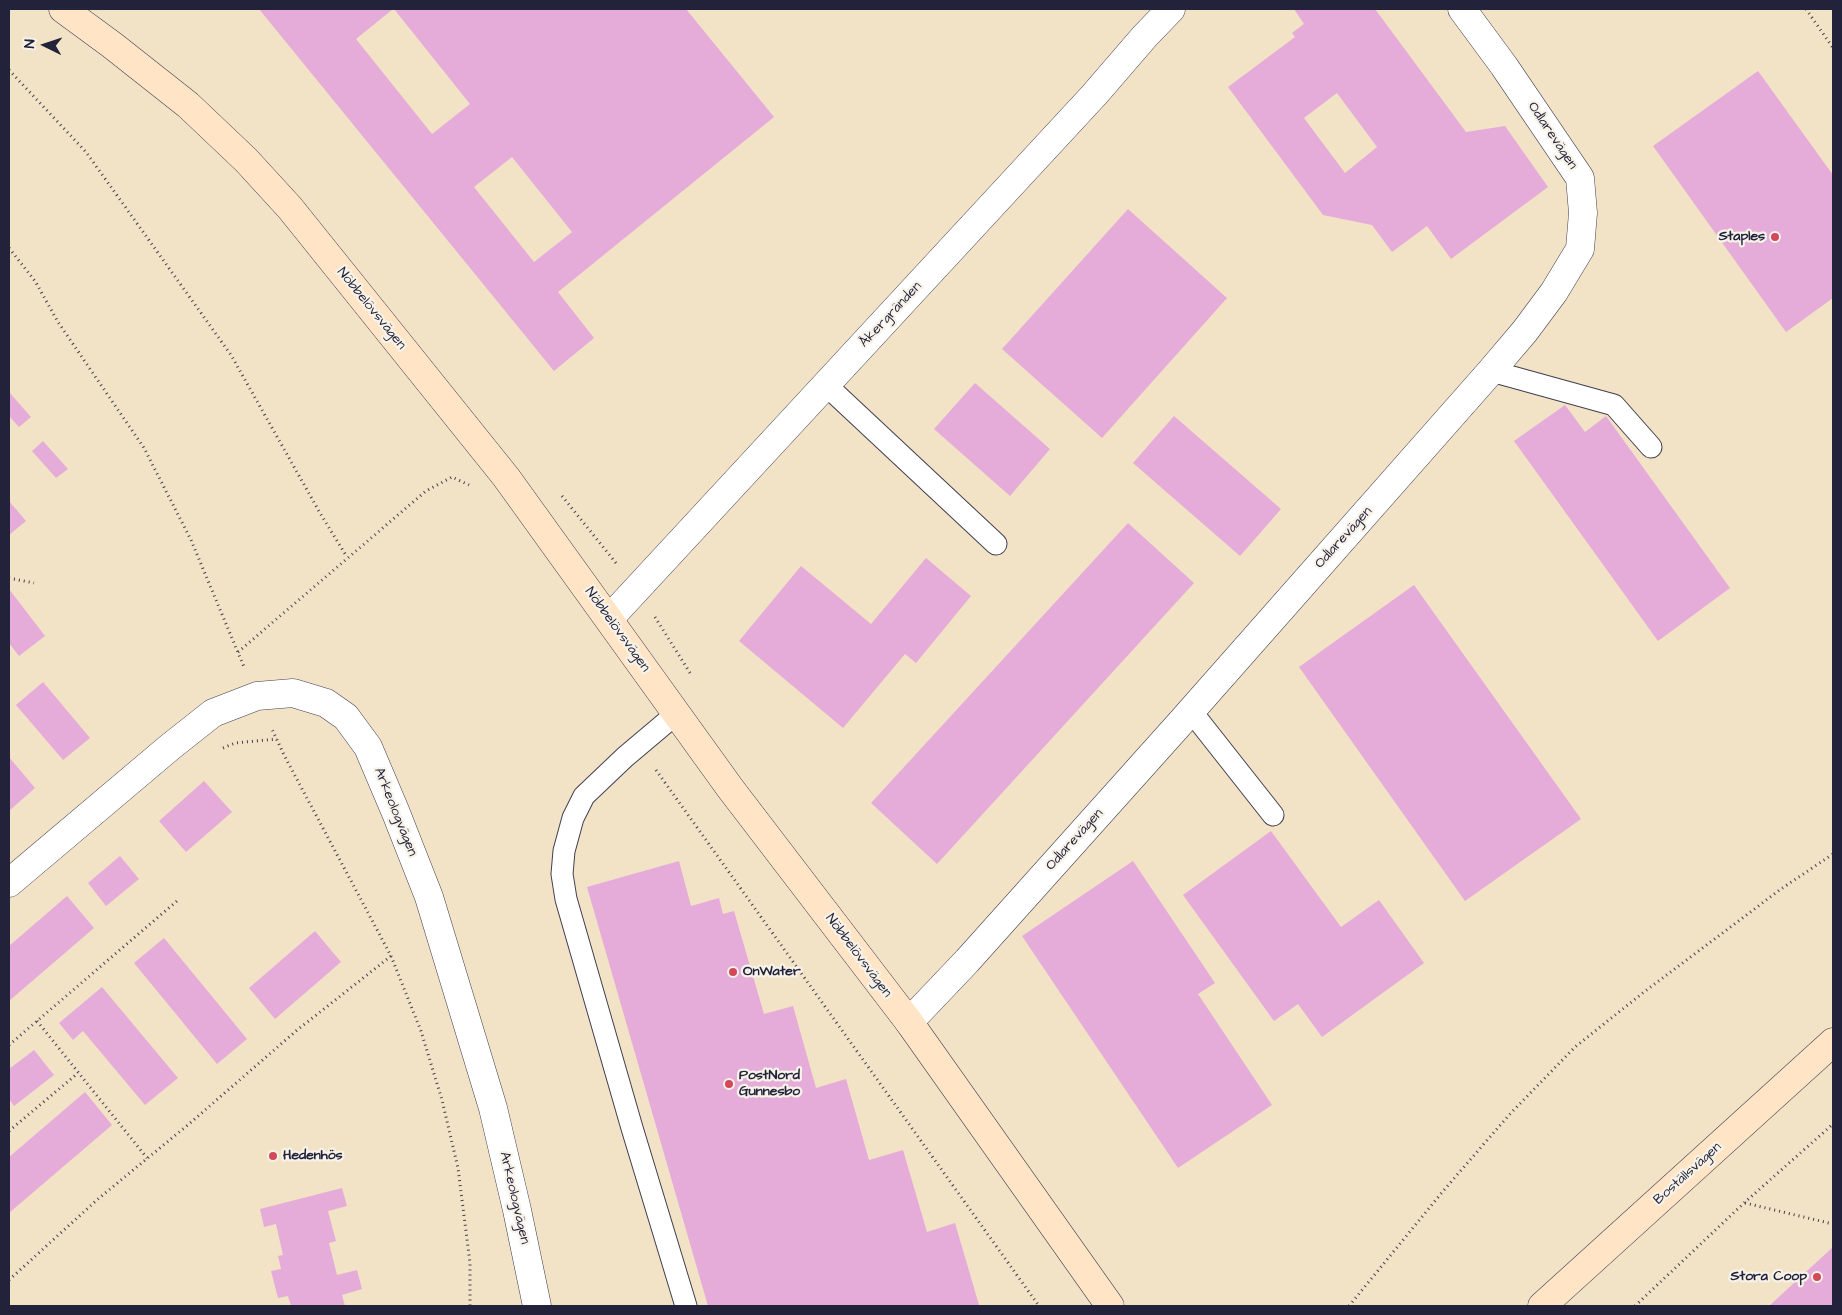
<!DOCTYPE html>
<html>
<head>
<meta charset="utf-8">
<style>
	body { margin:0 }
	#map { position:relative; width:1842px; height:1315px; overflow:hidden; background:#f2e2c6; font-family:"Architects Daughter",sans-serif }
	canvas { display:block }
	.frame { position:absolute; inset:0; border:10px solid #22223b; pointer-events:none }
	.north { position:absolute; left:20px; top:20px; width:50px; height:50px; -webkit-text-stroke:4px #f7f3e8; paint-order:stroke; rotate:274deg; font-size:14px; font-weight:700; line-height:20px; text-align:center; color:#22223b }
	.north::after { content:''; display:block; margin:auto; width:18px; height:22px; background:#22223b; clip-path:polygon(50% 0,100% 100%,50% 72%,0 100%) }
</style>
</head>
<body>
<div id="map">
<canvas width="1842" height="1315"></canvas>
<div class="frame"></div>
<div class="north">N</div>
</div>
<script>
const c = document.querySelector('canvas').getContext('2d');
c.lineJoin = 'round';
function fillPath(path, color) {
  c.fillStyle = color;
  c.fill(path, 'evenodd');
}
function toPath(rows) {
  const path = new Path2D();
  for (const r of rows) {
    path.moveTo(r[0], r[1]);
    for (let i = 2; i < r.length; i += 2) path.lineTo(r[i], r[i + 1]);
  }
  return path;
}
function strokePath(path, color, width, dash) {
  c.strokeStyle = color;
  c.lineWidth = width;
  c.lineCap = dash ? 'butt' : 'round';
  c.setLineDash(dash || []);
  c.stroke(path);
}
function label(font, color, halo, rows, align = 'center') {
  c.font = font + ' "Architects Daughter",sans-serif';
  c.lineWidth = 4.5;
  c.setLineDash([]);
  c.textBaseline = 'middle';
  c.strokeStyle = halo;
  c.fillStyle = color;
  for (const [text, x, y, turn = 0] of rows) {
    c.save();
    c.translate(x, y);
    c.rotate((+turn || 0) * Math.PI / 180);
    c.textAlign = isNaN(turn) ? turn : align;
    if (halo) c.strokeText(text, 0, 0);
    c.fillText(text, 0, 0);
    c.restore();
  }
}
fillPath(toPath([
	[259,9,393,9,356,39,432,134,470,104,394,9,686,9,774,117,558,292,594,338,554,371],
	[512,157,572,232,534,262,474,187],
	[1294,9,1375,9,1466,132,1505,126,1548,187,1451,259,1427,226,1392,252,1372,225,1323,215,1228,87,1295,37,1292,33,1304,24],
	[1337,93,1377,147,1345,173,1304,118],
	[1758,71,1833,175,1833,298,1786,332,1653,146],
	[1128,209,1227,298,1102,438,1002,349],
	[975,383,1050,449,1010,496,934,429],
	[9,392,31,417,19,427,9,416],
	[1565,405,1585,432,1606,416,1730,588,1658,641,1514,441],
	[1174,416,1281,509,1240,556,1133,463],
	[43,441,68,469,56,478,32,451],
	[9,501,26,521,9,535],
	[1128,523,1194,583,937,864,871,803],
	[926,558,971,596,916,663,905,654,843,728,739,641,801,566,871,624],
	[1414,585,1581,819,1465,901,1299,667],
	[9,589,45,636,19,656,9,643],
	[43,682,90,738,63,760,16,705],
	[9,757,35,788,10,810,9,809],
	[204,781,232,812,186,852,159,821],
	[1271,831,1341,927,1379,900,1424,963,1322,1037,1298,1004,1274,1021,1183,895],
	[120,856,139,879,106,906,88,883],
	[679,861,691,906,719,898,723,914,734,911,764,1014,793,1006,816,1088,846,1079,869,1160,903,1150,927,1232,955,1223,979,1305,708,1306,587,887],
	[1133,861,1215,983,1198,994,1272,1105,1178,1168,1022,936],
	[67,896,94,928,9,1001,9,946],
	[315,931,341,962,275,1019,249,988],
	[164,938,247,1039,217,1064,134,963],
	[102,987,178,1078,145,1105,83,1031,73,1040,59,1023],
	[34,1050,54,1075,14,1106,9,1099,9,1069],
	[85,1092,112,1125,9,1213,9,1157],
	[342,1188,347,1206,328,1211,336,1241,329,1243,337,1275,357,1270,362,1289,342,1295,345,1306,291,1306,288,1296,278,1298,271,1271,281,1269,278,1256,283,1255,276,1224,264,1227,260,1209],
	[1833,1247,1833,1306,1769,1306]
]), '#e5acda');
const lane = toPath([
	[1491,371,1614,405,1651,447],
	[826,385,996,544],
	[1191,711,1273,815],
	[676,714,625,757,584,796,573,818,564,851,562,874,566,899,632,1128,686,1306]
]);
const street = toPath([
	[609,619,1095,94,1145,36,1171,9],
	[9,883,170,747,213,713,257,696,293,693,326,703,346,717,368,747,396,813,429,897,493,1108,517,1210,537,1306],
	[909,1022,967,961,1183,720,1491,371,1525,331,1554,292,1580,249,1583,213,1580,178,1504,66,1462,9]
]);
const secondary = toPath([
	[63,9,112,45,188,105,246,160,290,208,506,477,730,788,909,1022,1110,1306],
	[1542,1306,1833,1042]
]);
strokePath(lane, '#413f50', 23);
strokePath(street, '#413f50', 29);
strokePath(secondary, '#413f50', 29);
strokePath(toPath([
	[1806,9,1833,48],
	[9,70,86,152,231,355,320,513,347,557],
	[9,248,35,281,58,322,144,448,191,540,244,667],
	[562,496,616,563],
	[9,578,34,583],
	[655,617,690,673],
	[238,652,426,491,452,477,469,485],
	[223,748,235,743,277,739],
	[656,770,1039,1306],
	[391,956,421,1031,442,1100,458,1168,470,1263,470,1306],
	[37,1021,147,1158],
	[9,1045,177,901],
	[9,1131,78,1073],
	[1745,1203,1833,1224],
	[9,1280,98,1199,189,1124,296,1031,391,956,284,755,271,727],
	[1349,1306,1444,1190,1509,1115,1575,1047,1644,992,1781,889,1833,854],
	[1635,1306,1744,1203,1833,1124]
]), '#413f50', 3, [1, 4]);
strokePath(lane, '#fff', 21);
strokePath(street, '#fff', 28);
strokePath(secondary, '#ffe4c6', 28);
for (const [x, y, r, color] of [
	[1775,237,5,"#d1495b"],
	[733,972,5,"#d1495b"],
	[729,1084,5,"#d1495b"],
	[273,1156,5,"#d1495b"],
	[1817,1277,5,"#d1495b"]
]) {
  const dot = new Path2D();
  dot.arc(x, y, r, 0, 2 * Math.PI);
  c.fillStyle = color;
  c.fill(dot);
  strokePath(dot, '#f7f3e8', 2);
}
label('14px', '#22223b', '#f7f3e8', [
	["Odlarevägen",1552,136,56],
	["Nöbbelövsvägen",371,309,51],
	["Åkergränden",891,315,-47],
	["Odlarevägen",1344,538,-48],
	["Nöbbelövsvägen",617,630,54],
	["Arkeologvägen",395,812,68],
	["Odlarevägen",1075,840,-48],
	["Nöbbelövsvägen",858,956,53],
	["Boställsvägen",1688,1174,-42],
	["Arkeologvägen",514,1198,77]
]);
label('bold 14px', '#22223b', '#f7f3e8', [
	["Staples",1765,237,"right"],
	["OnWater",743,972],
	["PostNord",739,1076],
	["Gunnesbo",739,1092],
	["Hedenhös",283,1156],
	["Stora Coop",1807,1277,"right"]
], 'left');
</script>
</body>
</html>
